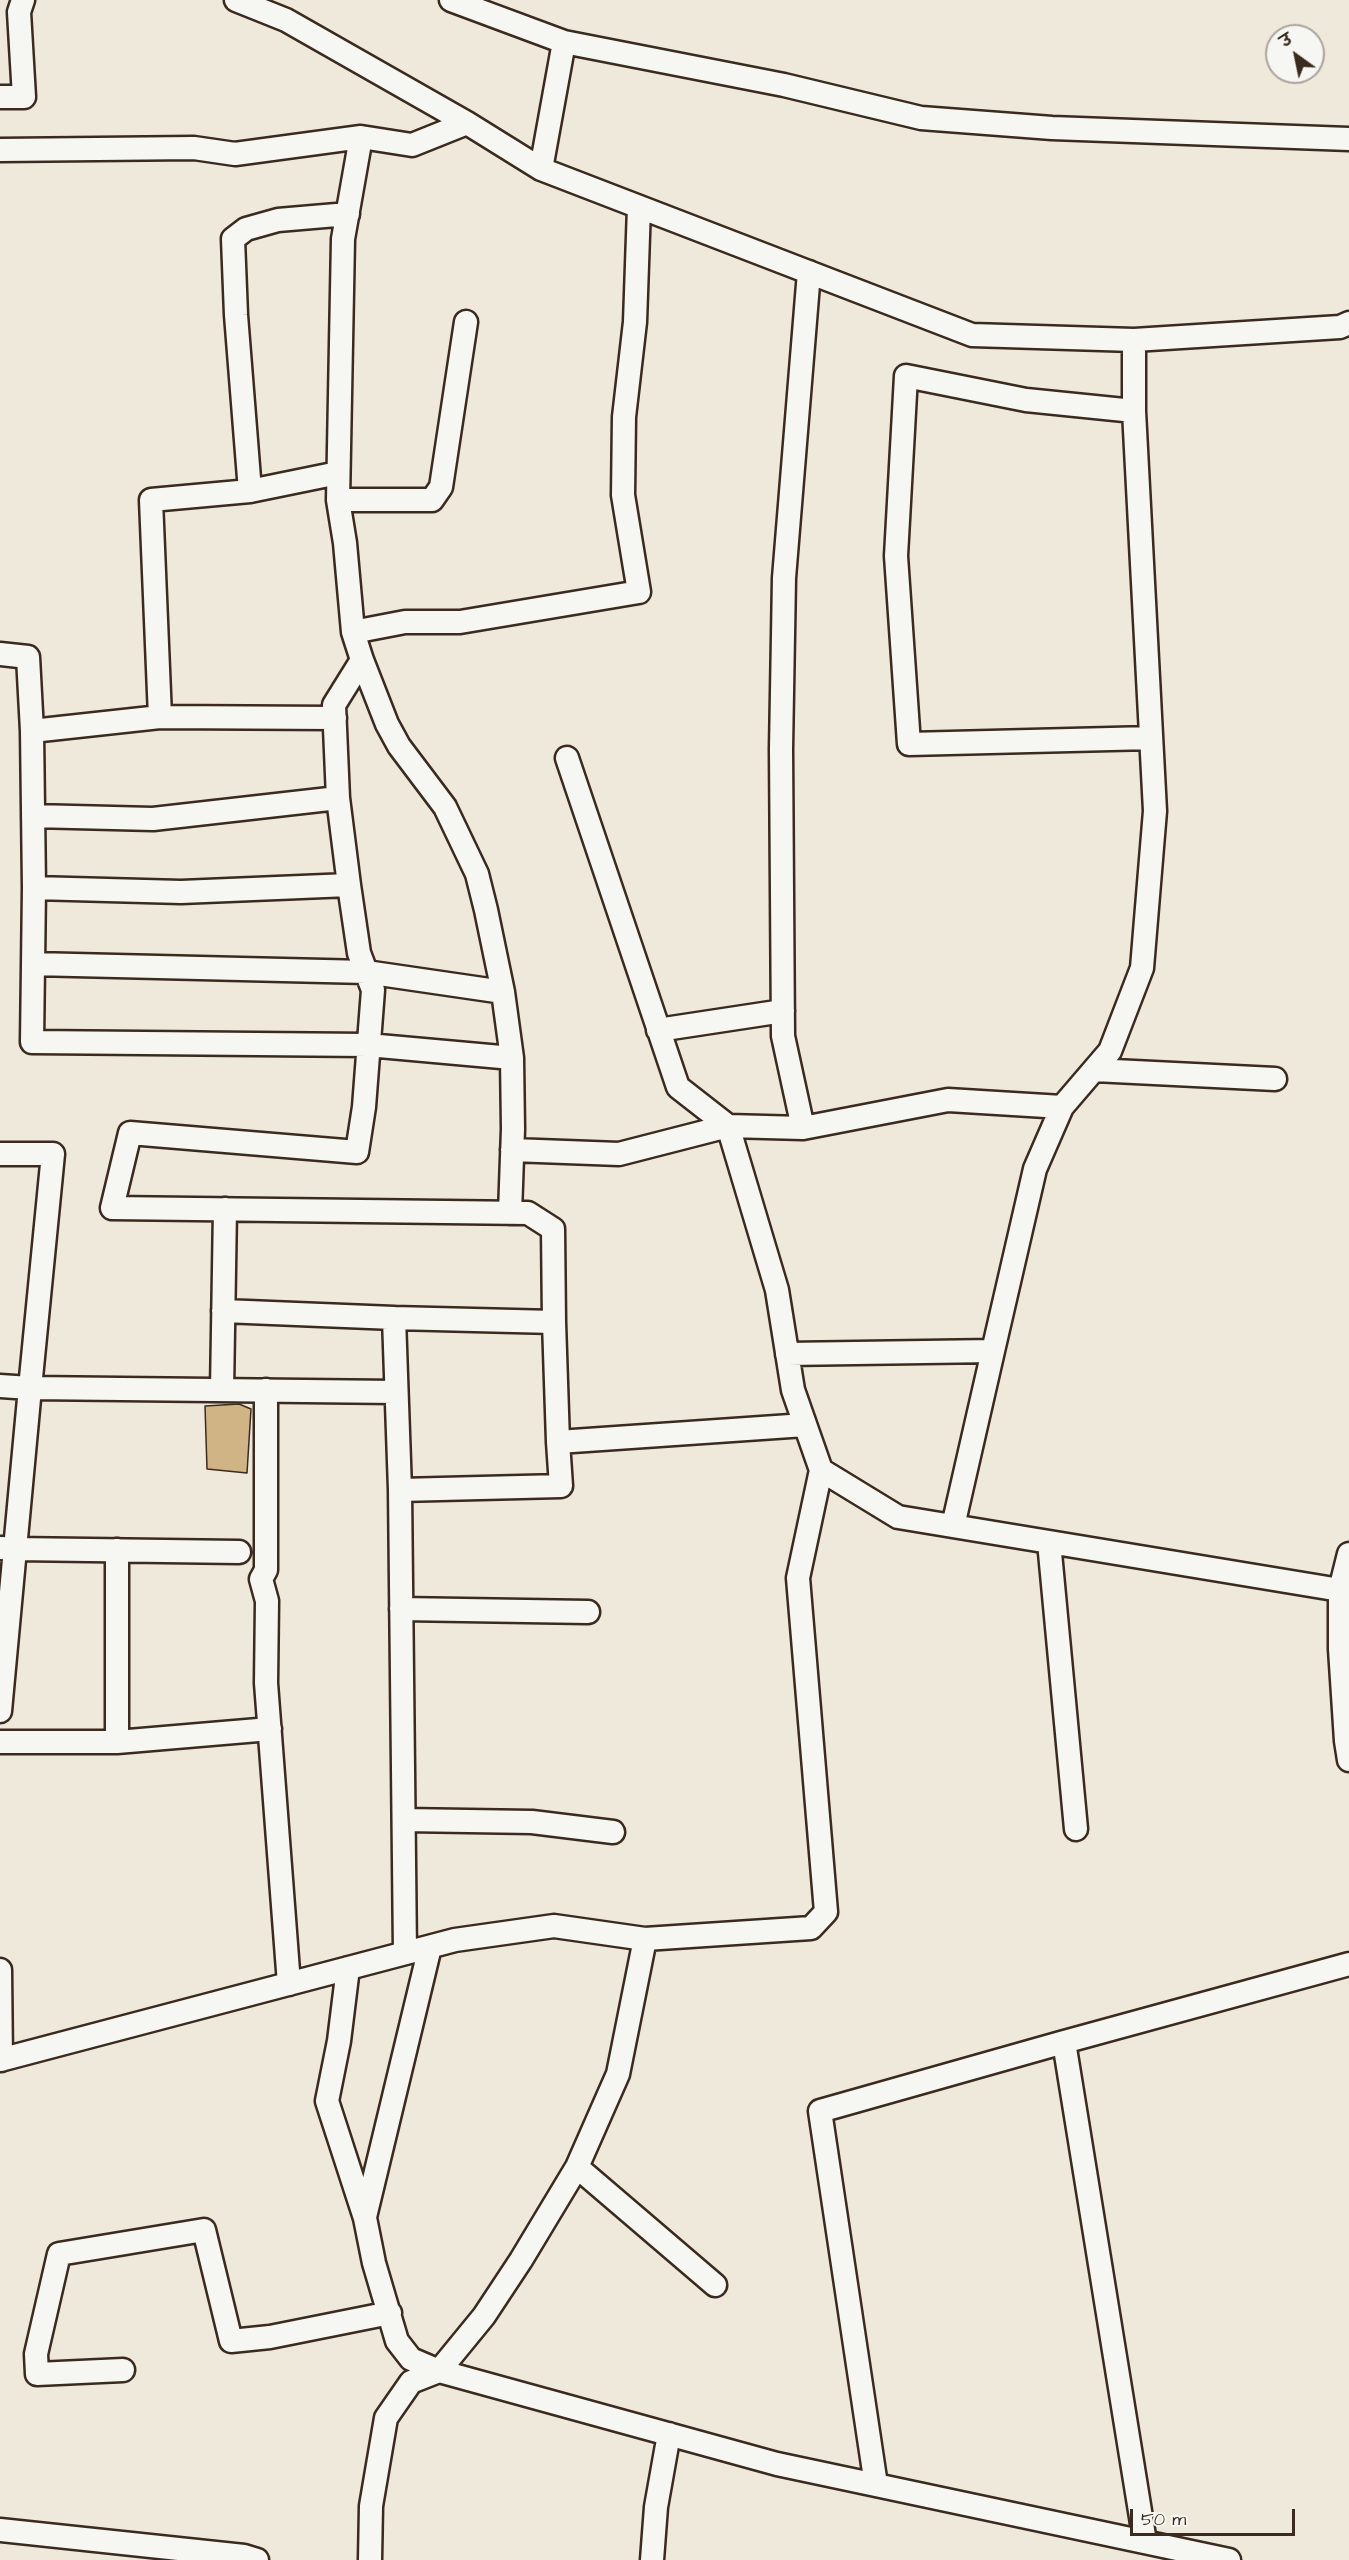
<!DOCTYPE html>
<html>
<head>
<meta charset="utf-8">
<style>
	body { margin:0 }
	#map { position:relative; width:1349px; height:2560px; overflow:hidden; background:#efe9dc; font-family:"Architects Daughter","Playpen Sans Deva",sans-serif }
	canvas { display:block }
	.north { position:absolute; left:1265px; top:24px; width:60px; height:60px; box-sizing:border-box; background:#f6f6f2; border:2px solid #aba49d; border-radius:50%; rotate:327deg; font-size:16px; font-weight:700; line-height:24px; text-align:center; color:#3b2a1e }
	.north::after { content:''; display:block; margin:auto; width:21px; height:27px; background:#3b2a1e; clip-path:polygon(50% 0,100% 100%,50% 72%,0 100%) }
	.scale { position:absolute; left:1130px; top:2509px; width:165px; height:27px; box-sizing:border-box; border:3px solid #3b2a1e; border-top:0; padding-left:8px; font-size:18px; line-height:21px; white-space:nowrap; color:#3b2a1e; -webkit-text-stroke:4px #f6f6f2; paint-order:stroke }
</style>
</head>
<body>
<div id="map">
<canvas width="1349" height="2560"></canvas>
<div class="north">उ</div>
<div class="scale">50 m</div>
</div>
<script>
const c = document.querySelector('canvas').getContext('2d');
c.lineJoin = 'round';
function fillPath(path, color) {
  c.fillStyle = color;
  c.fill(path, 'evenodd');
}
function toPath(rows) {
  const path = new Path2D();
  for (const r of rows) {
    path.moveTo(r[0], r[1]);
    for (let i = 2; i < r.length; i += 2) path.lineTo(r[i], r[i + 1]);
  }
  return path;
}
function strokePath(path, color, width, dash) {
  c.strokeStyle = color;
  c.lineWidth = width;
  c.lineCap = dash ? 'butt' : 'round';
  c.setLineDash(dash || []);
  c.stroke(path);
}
const building = toPath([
	[239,1404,251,1409,247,1473,207,1469,205,1406,239,1404]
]);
fillPath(building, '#d1b485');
strokePath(building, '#3b2a1e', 1.5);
const street = toPath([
	[236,0,286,20,467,123,541,169,972,335,1134,340,1340,327,1349,323],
	[451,0,564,42,784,85,921,118,1052,128,1349,139],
	[0,97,24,97,19,12,23,0],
	[467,123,412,145,361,137,343,239,338,500,345,543,353,632,362,660,387,724,399,746,445,807,477,874,486,910,503,992,512,1058,513,1129,510,1213],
	[0,150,194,148,235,154,361,137],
	[541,169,564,42],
	[1134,411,1026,400,906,376,896,556,909,744,1151,738],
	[250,491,236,315,233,239,246,229,278,220,348,214],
	[338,500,432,500,441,487,466,322],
	[353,632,405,622,460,622,639,592,623,495,624,417,635,322,639,207],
	[0,654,28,657,32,731,160,717],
	[362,660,334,705,338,798,349,885,359,953,373,990,364,1107,357,1152,130,1133,112,1208,528,1213,553,1229,554,1322],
	[335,718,160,717,151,500,250,491,338,473],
	[32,731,34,888,32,1042,368,1045,512,1058],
	[567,758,678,1087,728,1126,777,1290,793,1390,821,1470,898,1517,1340,1590,1349,1595],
	[33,816,153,819,338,798],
	[34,888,181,892,349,885],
	[33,964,366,972,503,992],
	[658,1030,783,1011],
	[1094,1070,1275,1079],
	[803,1128,783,1036,781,749,784,578,809,272],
	[512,1150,619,1154,728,1126,803,1128,948,1100,1062,1107],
	[0,1154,53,1154,30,1388,0,1386],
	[223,1311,394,1318],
	[787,1354,993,1351,1035,1169,1062,1107,1110,1051,1142,968,1155,811,1134,411,1134,340],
	[222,1390,225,1209],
	[266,1390,266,1570,261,1579,267,1601,266,1683,289,1984],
	[558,1442,554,1322,394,1318,400,1490,561,1486,558,1442,805,1425],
	[400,1490,405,1953],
	[953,1526,993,1351],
	[1049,1542,1076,1829],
	[239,1552,15,1549,30,1388,396,1392],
	[1349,1554,1340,1590,1340,1649,1346,1741,1349,1760],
	[401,1609,588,1612],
	[0,1711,15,1549,1,1548],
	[0,1742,117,1742,117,1550],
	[117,1742,270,1729],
	[404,1820,532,1822,613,1832],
	[348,1968,339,2041,327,2101,365,2218,374,2263,397,2341,411,2359,439,2371,777,2464,1229,2560],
	[0,1970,1,2060],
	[1064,2042,1349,1964],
	[0,2060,455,1940,554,1926,645,1939,811,1928,826,1912,798,1578,821,1470],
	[577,2167,715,2285],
	[365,2217,430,1947],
	[123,2370,37,2374,36,2354,59,2254,204,2230,231,2341,270,2337,390,2313],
	[876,2485,820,2111,1064,2042,1145,2542],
	[0,2530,244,2556,257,2560],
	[370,2560,371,2506,386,2418,411,2382,439,2371,484,2316,521,2260,577,2167,618,2074,645,1939],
	[652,2560,656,2507,669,2434]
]);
strokePath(street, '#3b2a1e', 27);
strokePath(street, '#f6f6f2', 22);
</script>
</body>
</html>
